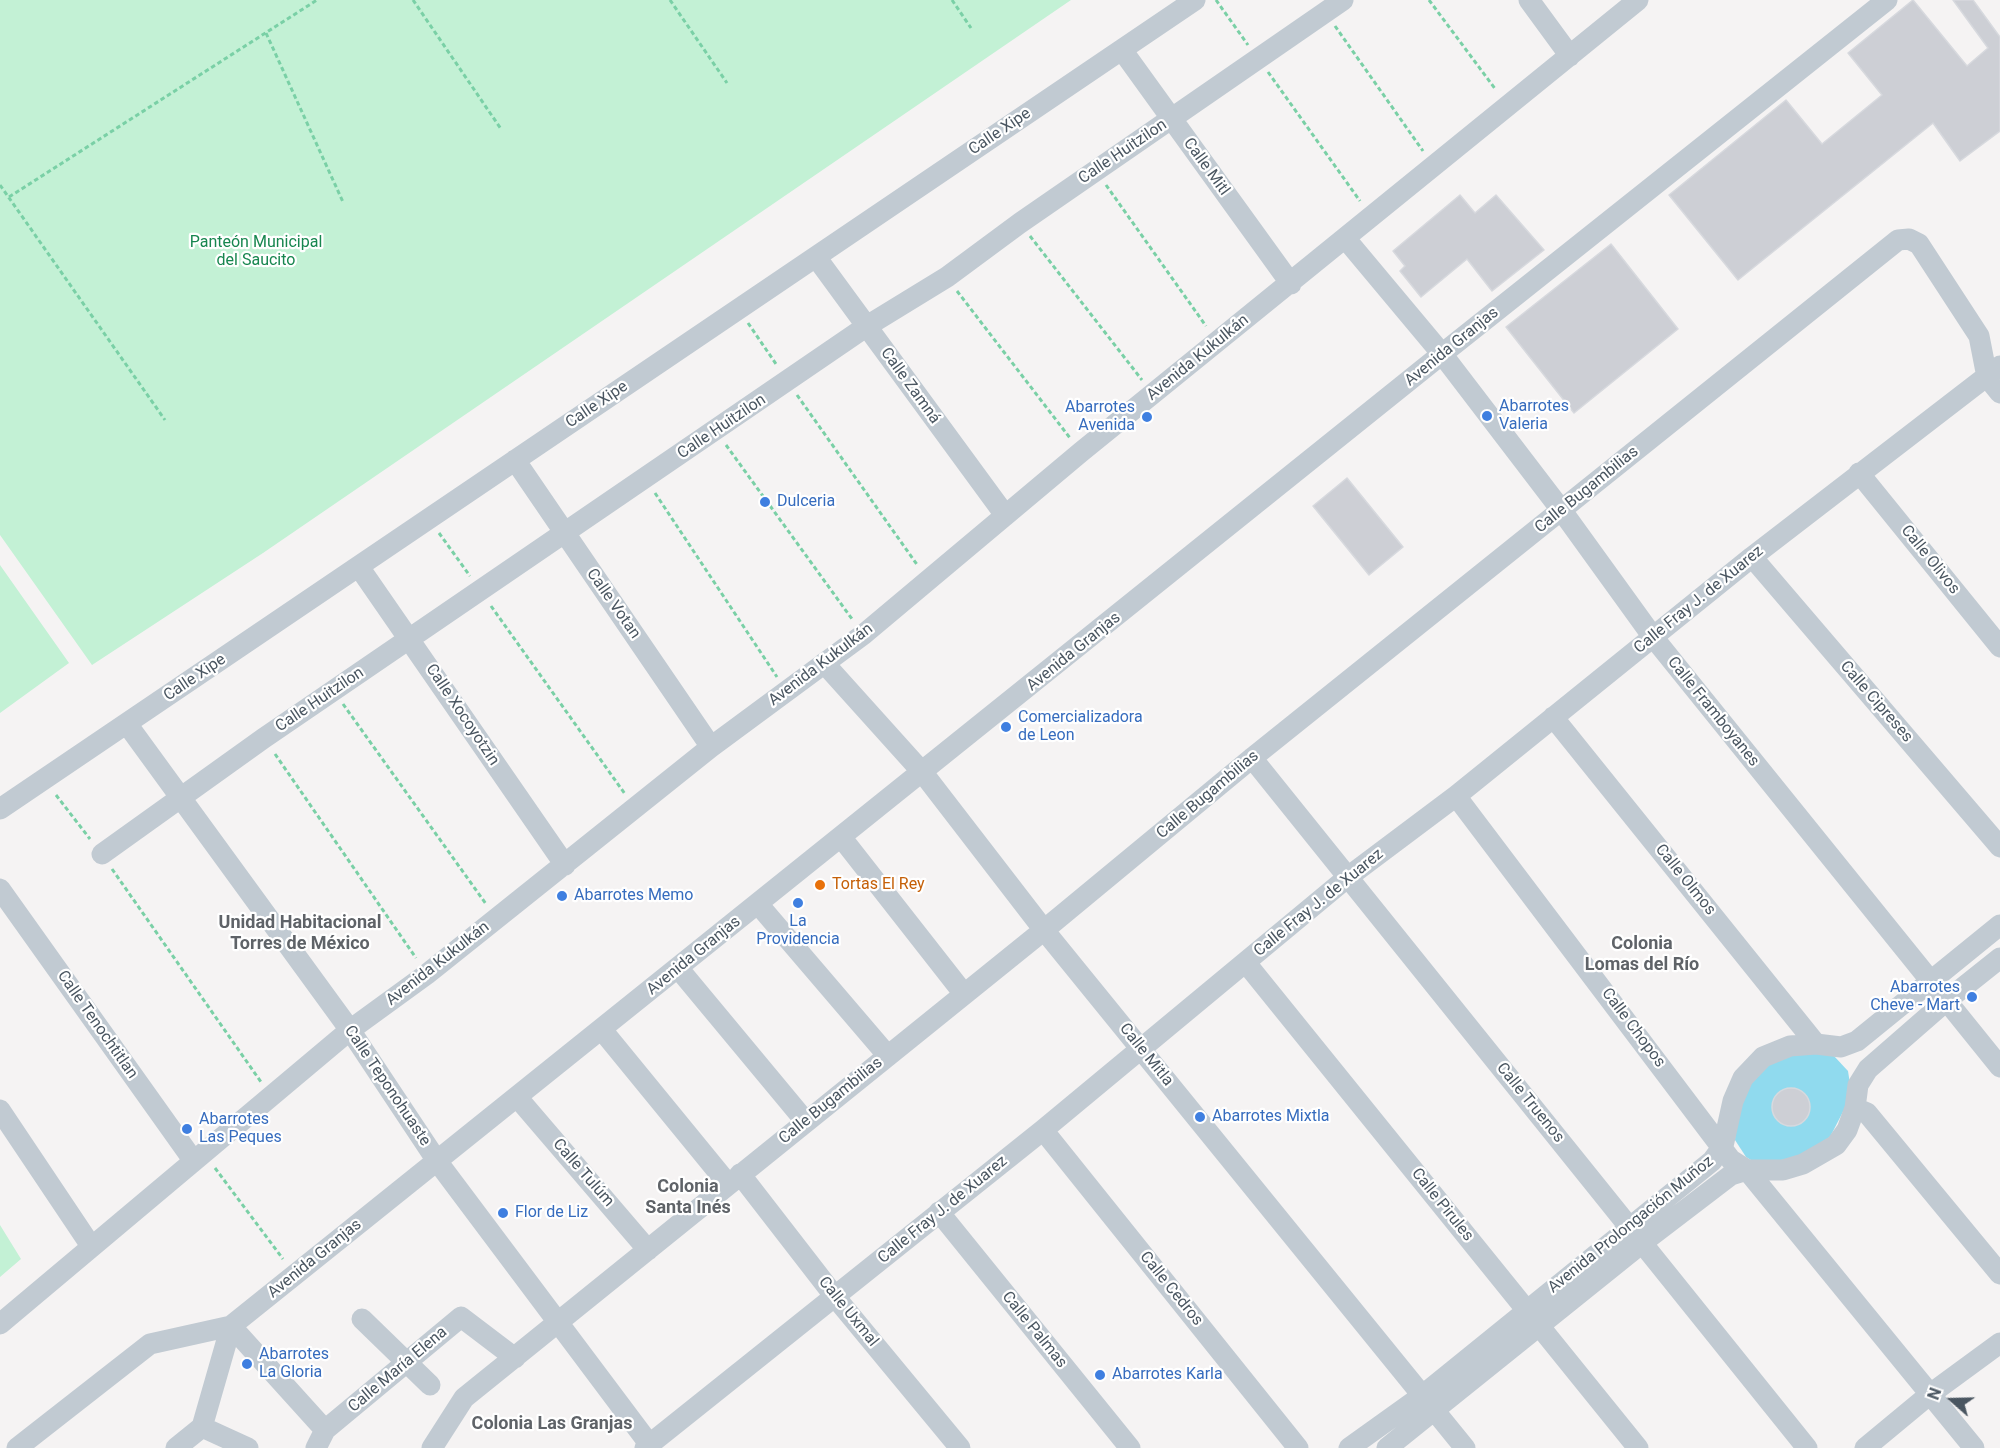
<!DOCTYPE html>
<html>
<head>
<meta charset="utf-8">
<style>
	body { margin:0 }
	#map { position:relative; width:2000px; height:1448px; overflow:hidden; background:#f5f3f3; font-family:Roboto,sans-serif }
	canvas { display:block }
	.north { position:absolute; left:1922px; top:1370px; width:60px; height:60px; -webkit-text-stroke:4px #fff; paint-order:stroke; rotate:290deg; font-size:16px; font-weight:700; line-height:24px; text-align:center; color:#4a5661 }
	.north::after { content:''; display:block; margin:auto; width:21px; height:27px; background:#4a5661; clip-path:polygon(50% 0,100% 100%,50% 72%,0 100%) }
</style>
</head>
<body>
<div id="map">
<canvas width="2000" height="1448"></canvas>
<div class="north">N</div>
</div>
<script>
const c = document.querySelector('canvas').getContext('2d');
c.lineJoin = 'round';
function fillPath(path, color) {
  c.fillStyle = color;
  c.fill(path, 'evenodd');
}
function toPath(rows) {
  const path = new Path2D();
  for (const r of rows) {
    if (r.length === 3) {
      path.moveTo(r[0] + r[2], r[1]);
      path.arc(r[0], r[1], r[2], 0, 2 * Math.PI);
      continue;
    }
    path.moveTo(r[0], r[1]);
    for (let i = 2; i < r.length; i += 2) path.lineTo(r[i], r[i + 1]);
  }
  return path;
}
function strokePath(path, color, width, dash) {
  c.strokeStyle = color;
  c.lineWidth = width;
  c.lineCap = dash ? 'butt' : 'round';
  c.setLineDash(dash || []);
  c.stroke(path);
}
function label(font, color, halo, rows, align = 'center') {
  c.font = font + ' Roboto,sans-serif';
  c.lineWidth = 4.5;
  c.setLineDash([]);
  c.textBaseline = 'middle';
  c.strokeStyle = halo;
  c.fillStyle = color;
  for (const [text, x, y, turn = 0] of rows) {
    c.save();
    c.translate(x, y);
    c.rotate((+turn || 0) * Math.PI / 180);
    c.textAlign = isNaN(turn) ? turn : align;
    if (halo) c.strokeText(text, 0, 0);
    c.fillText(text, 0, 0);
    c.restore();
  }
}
fillPath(toPath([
	[0,0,1071,0,263,553,92,665,0,535],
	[0,565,69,663,0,713],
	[0,1225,21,1259,0,1277]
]), '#c3f1d5');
fillPath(toPath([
	[1792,1053,1813,1053,1834,1056,1848,1071,1850,1084,1847,1104,1830,1137,1794,1159,1754,1162,1746,1157,1735,1140,1736,1116,1748,1087,1766,1064]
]), '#90daee');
const building = toPath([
	[1913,0,1967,66,1988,48,1953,0,1973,0,2000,37,2000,131,1960,161,1933,123,1738,280,1669,195,1786,100,1822,144,1882,95,1848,53,1913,0],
	[1460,195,1475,213,1496,195,1544,250,1492,291,1467,259,1421,297,1400,271,1405,266,1393,251,1460,195],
	[1611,244,1678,329,1574,413,1506,327,1611,244],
	[1347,478,1403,547,1369,575,1313,506,1347,478],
	[1791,1107,19]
]);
fillPath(building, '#cdcfd5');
strokePath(building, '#d7d9de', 1.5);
strokePath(toPath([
	[413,0,501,129],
	[670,0,727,83],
	[952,0,971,28],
	[1216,0,1248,45],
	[1429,0,1496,90],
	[1335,26,1423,151],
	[266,33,343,202],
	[1268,72,1360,201],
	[0,185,165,420],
	[1106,185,1206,326],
	[9,197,317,0],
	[1030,236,1142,380],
	[957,291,1070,438],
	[748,323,776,364],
	[797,395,918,566],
	[726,445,852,619],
	[655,493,777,677],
	[439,533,470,576],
	[491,606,625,794],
	[343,704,486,904],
	[275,754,416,958],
	[56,795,90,839],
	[112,869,261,1082],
	[215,1168,283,1259]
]), '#7ad0a6', 3, [4.5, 3]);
strokePath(toPath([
	[1529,0,1570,56],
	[1122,50,1291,284],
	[1345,238,1442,354,1562,511,1653,637,2000,1067],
	[816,257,1005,515],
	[515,460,711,747],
	[1859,473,2000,647],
	[1752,557,2000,847],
	[359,567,565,865],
	[824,663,923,773,1044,930,1465,1448],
	[1553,717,1816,1044],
	[127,724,350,1030,437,1161,650,1445],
	[1252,758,1807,1448],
	[1456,796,1731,1160,1747,1170,1974,1448],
	[0,809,1195,0],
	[841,837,964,994],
	[102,854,264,738,867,326,947,277,1020,223,1343,0],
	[0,889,193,1160],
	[758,904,888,1056],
	[1246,963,1638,1448],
	[678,968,806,1122],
	[602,1030,728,1184],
	[517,1097,648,1250],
	[1855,1108,1867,1113,2000,1274],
	[0,1110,91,1246],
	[1043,1130,1298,1448],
	[740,1174,836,1298,960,1448],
	[939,1212,1130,1448],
	[362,1319,430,1385],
	[0,1324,350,1030,427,974,711,747,864,634,1081,452,1638,0],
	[231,1326,325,1430],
	[202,1427,248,1448],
	[17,1448,150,1344,231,1326,1442,354,1887,0],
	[176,1448,202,1427,231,1326],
	[316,1448,325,1430,461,1317,515,1358],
	[432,1448,464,1398,1044,930,1252,758,1898,240,1909,239,1919,244,1979,336,1987,377,2000,393],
	[645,1448,1043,1130,1348,877,1456,796,1752,557,2000,366],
	[1349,1448,1423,1395,1712,1161,1723,1146,1733,1101,1743,1078,1763,1057,1790,1046,1816,1044,1841,1047,1857,1041,2000,925],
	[1387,1448,1642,1243,1731,1175,1747,1170,1783,1170,1803,1164,1836,1145,1847,1130,1855,1108,1858,1085,1868,1069,1946,1001,2000,958],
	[1865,1448,1929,1395,2000,1343]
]), '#c1cad2', 21);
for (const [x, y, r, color] of [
	[1487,416,6,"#3f7fe0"],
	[1147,417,6,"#3f7fe0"],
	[765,502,6,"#3f7fe0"],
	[1006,727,6,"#3f7fe0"],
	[820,885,6,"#e8710a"],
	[562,896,6,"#3f7fe0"],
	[798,903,6,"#3f7fe0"],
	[1972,997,6,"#3f7fe0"],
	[1200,1117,6,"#3f7fe0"],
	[187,1129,6,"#3f7fe0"],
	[503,1213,6,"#3f7fe0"],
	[247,1364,6,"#3f7fe0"],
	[1100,1375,6,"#3f7fe0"]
]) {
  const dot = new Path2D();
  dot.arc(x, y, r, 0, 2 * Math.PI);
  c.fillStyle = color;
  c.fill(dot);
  strokePath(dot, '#fff', 2);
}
label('16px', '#4a5661', '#fff', [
	["Calle Xipe",1000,132,-34],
	["Calle Huitzilon",1123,152,-34],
	["Calle Mitl",1206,167,54],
	["Avenida Granjas",1452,347,-39],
	["Avenida Kukulkán",1198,358,-39],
	["Calle Zamná",910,386,54],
	["Calle Xipe",597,405,-34],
	["Calle Huitzilon",722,427,-34],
	["Calle Bugambilias",1587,490,-39],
	["Calle Olivos",1930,560,51],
	["Calle Fray J. de Xuarez",1699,600,-39],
	["Calle Votan",613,604,55],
	["Avenida Granjas",1074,652,-39],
	["Avenida Kukulkán",821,665,-37],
	["Calle Xipe",195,678,-34],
	["Calle Huitzilon",320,700,-34],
	["Calle Cipreses",1876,702,49],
	["Calle Framboyanes",1713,712,51],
	["Calle Xocoyotzin",462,715,56],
	["Calle Bugambilias",1208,795,-40],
	["Calle Olmos",1685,880,51],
	["Calle Fray J. de Xuarez",1319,903,-39],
	["Avenida Granjas",694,956,-39],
	["Avenida Kukulkán",438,964,-38],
	["Calle Tenochtitlan",97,1025,55],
	["Calle Chopos",1633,1028,53],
	["Calle Mitla",1146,1055,51],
	["Calle Teponohuaste",387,1086,56],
	["Calle Bugambilias",831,1101,-39],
	["Calle Truenos",1530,1103,51],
	["Calle Tulúm",583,1173,49],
	["Calle Pirules",1442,1205,51],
	["Calle Fray J. de Xuarez",943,1210,-39],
	["Avenida Prolongación Muñoz",1631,1225,-39],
	["Avenida Granjas",315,1259,-39],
	["Calle Cedros",1171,1289,51],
	["Calle Uxmal",848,1312,51],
	["Calle Palmas",1034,1330,51],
	["Calle María Elena",398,1370,-40]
]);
label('16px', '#17864f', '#fff', [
	["Panteón Municipal",256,243],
	["del Saucito",256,261]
]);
label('16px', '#366cbe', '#fff', [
	["Abarrotes",1499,407],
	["Valeria",1499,425],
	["Abarrotes",1135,408,"right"],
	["Avenida",1135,426,"right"],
	["Dulceria",777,502],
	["Comercializadora",1018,718],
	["de Leon",1018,736],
	["Abarrotes Memo",574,896],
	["La",798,922,"center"],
	["Providencia",798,940,"center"],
	["Abarrotes",1960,988,"right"],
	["Cheve - Mart",1960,1006,"right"],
	["Abarrotes Mixtla",1212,1117],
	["Abarrotes",199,1120],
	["Las Peques",199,1138],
	["Flor de Liz",515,1213],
	["Abarrotes",259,1355],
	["La Gloria",259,1373],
	["Abarrotes Karla",1112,1375]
], 'left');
label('16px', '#c56008', '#fff', [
	["Tortas El Rey",832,885]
], 'left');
label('bold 18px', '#5f6368', '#fff', [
	["Unidad Habitacional",300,923],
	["Torres de México",300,944],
	["Colonia",1642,944],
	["Lomas del Río",1642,965],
	["Colonia",688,1187],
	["Santa Inés",688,1208],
	["Colonia Las Granjas",552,1424]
]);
</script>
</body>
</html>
